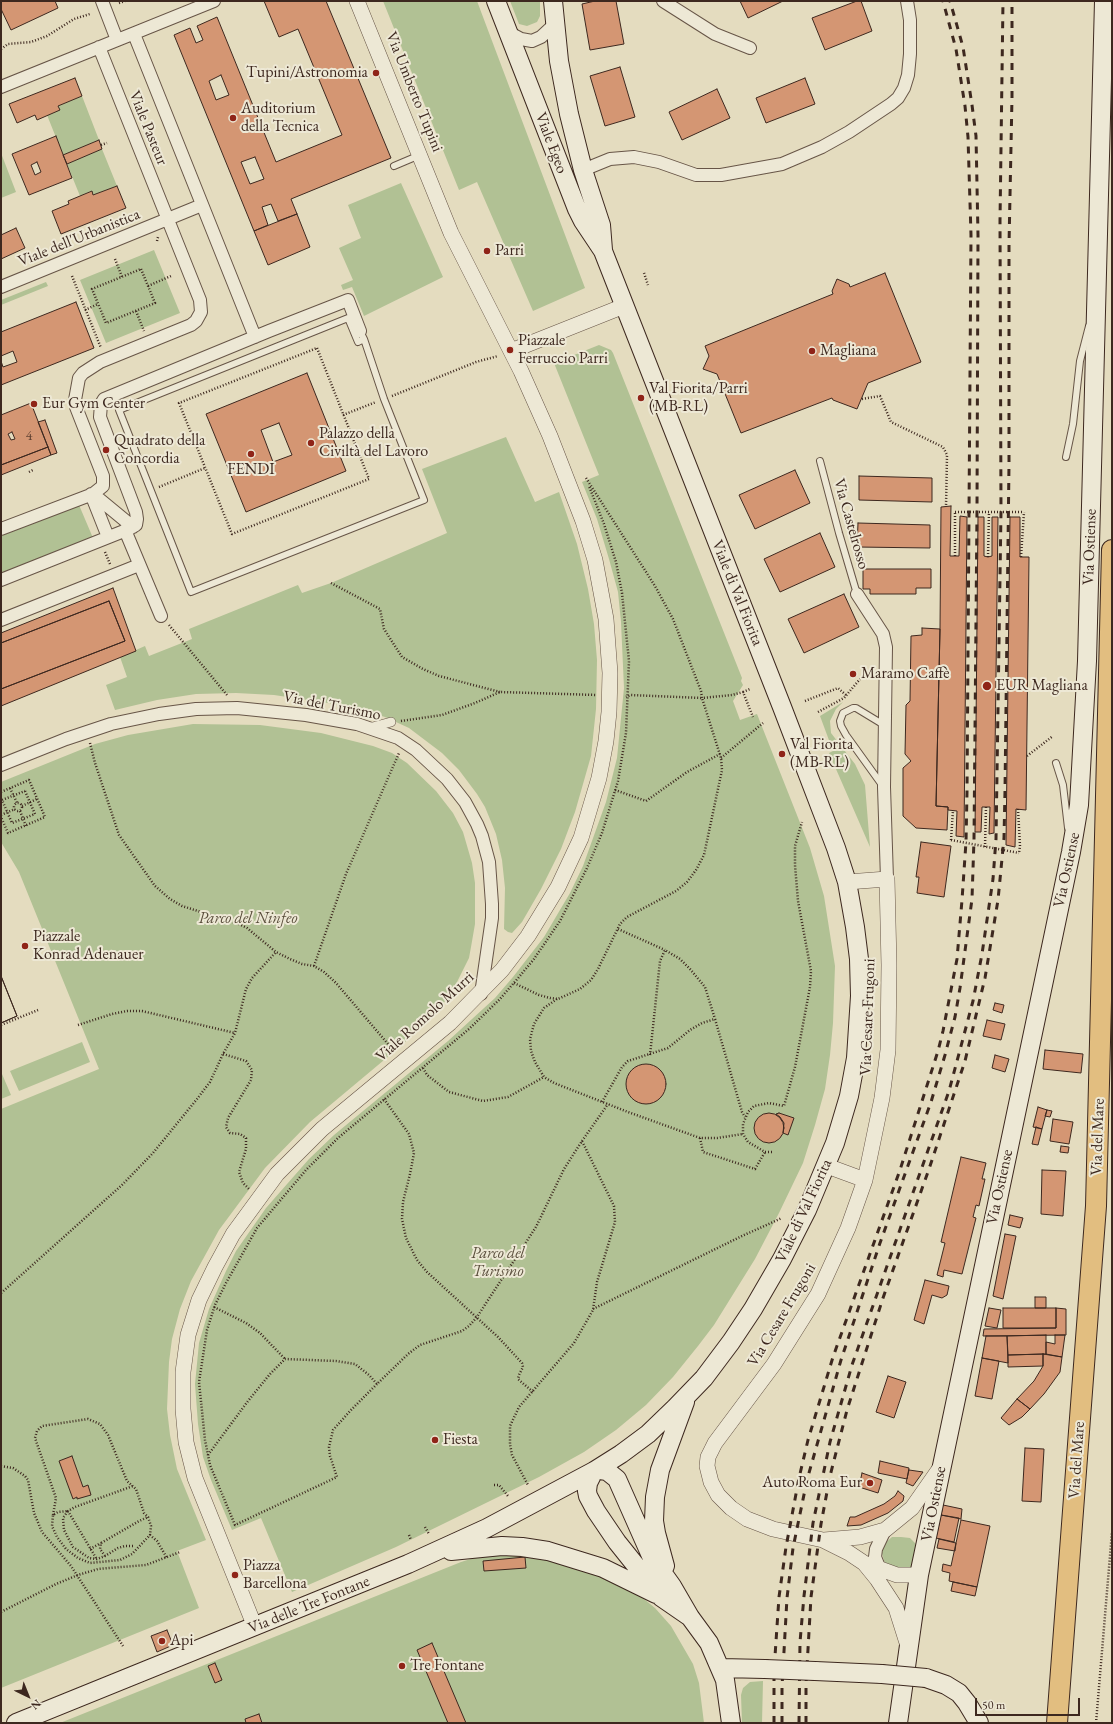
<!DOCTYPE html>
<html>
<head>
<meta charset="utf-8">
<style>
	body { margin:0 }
	#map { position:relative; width:1113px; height:1724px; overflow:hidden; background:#e4dcbf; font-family:"EB Garamond",serif }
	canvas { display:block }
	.frame { position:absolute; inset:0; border:2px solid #3d281f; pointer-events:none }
	.north { position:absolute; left:8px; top:1676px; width:40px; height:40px; -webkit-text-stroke:3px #ede8d5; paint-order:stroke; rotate:137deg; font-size:11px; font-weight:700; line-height:16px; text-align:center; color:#3d281f }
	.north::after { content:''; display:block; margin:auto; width:14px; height:18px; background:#3d281f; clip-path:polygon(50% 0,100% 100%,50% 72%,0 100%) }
	.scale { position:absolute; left:975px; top:1698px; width:105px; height:18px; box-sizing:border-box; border:2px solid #3d281f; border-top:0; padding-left:5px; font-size:12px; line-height:14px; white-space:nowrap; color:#3d281f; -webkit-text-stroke:3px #ede8d5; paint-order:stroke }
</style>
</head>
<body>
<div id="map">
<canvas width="1113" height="1724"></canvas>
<div class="frame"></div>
<div class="north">N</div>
<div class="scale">50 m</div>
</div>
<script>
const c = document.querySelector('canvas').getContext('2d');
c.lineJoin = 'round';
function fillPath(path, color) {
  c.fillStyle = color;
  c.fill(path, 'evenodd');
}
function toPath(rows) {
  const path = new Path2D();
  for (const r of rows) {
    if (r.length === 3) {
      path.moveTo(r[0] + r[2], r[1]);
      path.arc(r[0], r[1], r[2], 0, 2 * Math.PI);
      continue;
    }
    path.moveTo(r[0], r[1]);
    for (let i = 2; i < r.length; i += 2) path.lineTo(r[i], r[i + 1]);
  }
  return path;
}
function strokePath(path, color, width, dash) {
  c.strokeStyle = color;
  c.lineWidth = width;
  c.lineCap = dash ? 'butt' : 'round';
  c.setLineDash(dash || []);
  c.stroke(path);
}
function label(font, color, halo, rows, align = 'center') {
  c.font = font + ' "EB Garamond",serif';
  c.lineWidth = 4;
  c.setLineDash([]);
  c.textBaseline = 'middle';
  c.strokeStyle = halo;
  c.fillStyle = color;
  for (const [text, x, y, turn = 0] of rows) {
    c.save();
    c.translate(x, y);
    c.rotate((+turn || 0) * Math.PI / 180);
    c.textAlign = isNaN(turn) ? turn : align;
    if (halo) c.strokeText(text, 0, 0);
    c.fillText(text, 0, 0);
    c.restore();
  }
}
fillPath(toPath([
	[383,1,477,1,585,288,533,311,477,182,459,190],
	[510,1,540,1,540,16,537,22,527,26,519,24],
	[82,96,99,140,63,155,47,115,59,110,58,106],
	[102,149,117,186,93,195,91,191,80,196,67,164],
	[1,153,16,192,1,198],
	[401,183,443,277,364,316,352,287,343,290,341,285,353,280,339,248,361,238,348,205],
	[154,250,180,313,106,343,80,280],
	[46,282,48,286,1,305,1,300],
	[599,345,611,350,613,353,742,678,741,681,743,685,733,701,740,720,757,714,810,848,824,896,835,966,833,1023,830,1055,825,1089,815,1125,803,1163,779,1213,755,1259,714,1325,698,1346,673,1377,646,1405,616,1430,584,1452,539,1477,396,1547,292,1592,261,1518,232,1530,211,1480,203,1457,198,1424,195,1384,199,1343,209,1309,226,1271,236,1251,266,1208,309,1159,334,1135,448,1041,495,998,513,977,544,937,570,893,583,866,606,802,617,758,624,688,621,622,618,592,609,559,597,519,582,482,599,475,554,363],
	[506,437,535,502,559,492,577,544,588,589,594,624,597,660,596,709,591,756,575,812,561,849,541,889,522,922,512,933,508,932,504,929,505,888,502,860,496,834,485,807,477,794,459,770,442,753,409,728,385,717,362,710,341,705,274,695,236,693,196,694,157,700,115,710,106,685,127,677,120,657,145,646,149,656,192,639,189,629,298,585,302,593,331,583,447,533,422,469],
	[79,505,93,538,1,574,1,536],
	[843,702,836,709,830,721,831,733,855,764,865,785,870,847,829,753,833,751,820,716],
	[193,724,260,725,321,733,373,746,392,753,407,763,436,791,453,813,463,832,472,863,475,883,475,924,471,947,469,958,456,984,446,1000,434,1014,402,1045,310,1122,265,1168,219,1230,191,1281,180,1309,172,1339,169,1362,167,1409,170,1435,177,1469,206,1540,177,1551,199,1608,1,1688,1,1109,99,1069,19,872,1,842,1,782,95,744,128,735],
	[82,1042,90,1062,19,1091,10,1071],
	[2,1074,11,1095,1,1099,1,1075],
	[892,1537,901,1537,910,1538,916,1544,911,1567,908,1570,887,1565,884,1561,882,1553,883,1548,885,1543],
	[506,1554,562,1560,633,1590,655,1608,671,1626,693,1664,699,1683,704,1723,60,1723,461,1562,477,1557],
	[763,1681,762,1723,742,1723,741,1695,743,1688,750,1682]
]), '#b1c194');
const building = toPath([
	[1,1,55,1,58,8,11,30,1,9,1,1],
	[264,1,326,1,391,158,291,199,297,214,278,221,271,204,262,207,268,225,254,231,174,35,190,28,196,43,203,40,197,26,217,17,276,162,342,135,298,29,279,37,264,1],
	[221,75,229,95,216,100,209,81,221,75],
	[255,157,264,179,250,184,241,162,255,157],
	[595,1,616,1,624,44,590,50,582,4,595,1],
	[740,1,783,1,748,18,740,1],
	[857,1,861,1,872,31,825,50,812,18,857,1],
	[620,67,635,117,605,126,590,76,620,67],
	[75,78,82,96,58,106,60,110,37,120,35,115,17,123,9,104,75,78],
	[805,78,815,104,766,123,756,98,805,78],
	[717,89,730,118,682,140,669,112,717,89],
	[56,136,72,178,29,195,12,154,56,136],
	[37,162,41,172,35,175,31,165,37,162],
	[99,140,102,149,67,164,63,155,99,140],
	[117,186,126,208,61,234,52,211,69,204,68,201,92,191,93,195,117,186],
	[297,214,310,247,268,265,254,231,297,214],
	[16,228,25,248,1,259,1,235,16,228],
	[885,273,921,362,868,383,857,409,833,400,832,398,741,433,717,374,703,369,709,356,705,346,833,294,832,291,837,279,849,284,850,287,885,273],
	[76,302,94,348,1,385,1,361,3,367,17,362,13,351,1,356,1,332,76,302],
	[307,373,346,471,246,512,206,414,307,373],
	[279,423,292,455,273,462,261,430,279,423],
	[31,403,48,447,1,465,1,415,31,403],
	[12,432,15,439,11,440,8,434,12,432],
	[45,420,57,453,51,455,38,422,45,420],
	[48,447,51,455,1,475,1,465,48,447],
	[795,470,810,503,755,529,739,495,795,470],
	[859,476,932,478,932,502,859,500,859,476],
	[951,506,950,556,959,556,960,516,967,517,964,837,956,836,957,811,948,810,948,807,936,806,940,629,941,507,951,506],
	[978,517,984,517,984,556,988,557,992,556,992,517,998,517,994,833,989,834,990,807,982,807,981,832,975,832,978,517],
	[1010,517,1020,517,1020,557,1029,557,1026,810,1016,809,1015,847,1006,845,1010,517],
	[858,523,930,525,930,548,857,547,858,523],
	[820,533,835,567,780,592,764,559,820,533],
	[863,569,931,569,931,588,916,588,916,594,870,594,870,589,863,589,863,569],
	[113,588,136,651,1,706,1,689,125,641,109,601,1,643,1,633,113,588],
	[844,594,859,627,804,653,788,619,844,594],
	[109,601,125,641,1,689,1,643,109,601],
	[922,628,940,629,936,806,948,807,947,830,916,828,903,816,903,768,911,761,905,754,906,705,910,701,911,636,922,635,922,628],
	[921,842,951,846,944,897,917,893,919,877,916,877,921,842],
	[1,976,17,1016,1,1023,1,976],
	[1,976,17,1016,1,1023,1,976],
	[995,1003,1004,1005,1002,1013,993,1010,995,1003],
	[987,1020,1005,1024,1001,1040,983,1036,987,1020],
	[1045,1050,1083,1054,1081,1073,1043,1069,1045,1050],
	[995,1055,1009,1059,1005,1072,992,1068,995,1055],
	[646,1084,20],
	[1038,1107,1047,1110,1042,1129,1033,1127,1038,1107],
	[1047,1110,1052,1111,1050,1117,1045,1116,1047,1110],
	[769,1128,15],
	[779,1113,794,1118,788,1135,783,1133,784,1123,780,1117,776,1114,779,1113],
	[1053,1119,1073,1122,1069,1144,1050,1141,1053,1119],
	[1036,1127,1042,1129,1038,1145,1032,1144,1036,1127],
	[1061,1146,1069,1147,1068,1153,1060,1152,1061,1146],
	[961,1157,986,1163,982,1179,985,1179,979,1206,976,1205,973,1217,976,1218,962,1274,944,1270,943,1277,937,1275,945,1243,941,1242,961,1157],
	[1042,1170,1066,1171,1063,1216,1041,1214,1042,1170],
	[1010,1215,1023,1218,1020,1228,1008,1225,1010,1215],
	[1005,1234,1016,1236,1003,1299,993,1296,1005,1234],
	[925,1280,949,1286,947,1295,942,1298,932,1295,924,1324,914,1320,925,1280],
	[1035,1297,1046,1297,1046,1308,1035,1308,1035,1297],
	[989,1308,1001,1310,997,1328,985,1326,989,1308],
	[1003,1308,1056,1308,1056,1328,1003,1328,1003,1308],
	[1056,1308,1066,1309,1066,1335,983,1336,984,1329,1056,1328,1056,1308],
	[1046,1335,1046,1354,1008,1355,1007,1336,1046,1335],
	[1055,1335,1065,1335,1062,1357,1046,1354,1046,1342,1055,1344,1055,1335],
	[986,1336,1007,1336,1008,1363,982,1358,986,1336],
	[1043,1354,1062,1357,1060,1372,1044,1394,1030,1409,1017,1399,1034,1381,1043,1366,1043,1354],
	[1043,1354,1043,1366,1008,1367,1008,1355,1043,1354],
	[982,1358,999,1361,992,1399,975,1396,982,1358],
	[888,1376,906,1382,894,1418,876,1412,888,1376],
	[1017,1399,1030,1409,1022,1417,1009,1425,1001,1418,1017,1399],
	[1025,1448,1044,1449,1041,1502,1022,1501,1025,1448],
	[72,1456,83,1487,88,1485,91,1495,77,1499,77,1497,73,1499,59,1461,72,1456],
	[880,1461,909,1468,907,1479,878,1473,880,1461],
	[909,1470,923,1472,913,1486,906,1483,909,1470],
	[862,1473,882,1480,878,1493,859,1487,862,1473],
	[898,1491,904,1496,903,1501,888,1513,861,1525,847,1526,850,1517,855,1517,884,1504,895,1496,898,1491],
	[943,1505,962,1509,961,1519,941,1515,943,1505],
	[941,1515,959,1518,954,1542,936,1538,941,1515],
	[961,1520,990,1526,977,1587,949,1581,950,1573,942,1571,943,1564,951,1566,961,1520],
	[939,1539,956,1543,955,1551,937,1548,939,1539],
	[525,1557,526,1568,484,1571,483,1561,525,1557],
	[953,1582,977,1587,975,1596,951,1591,953,1582],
	[167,1630,173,1645,157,1652,151,1636,167,1630],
	[432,1643,466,1723,448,1723,417,1650,432,1643],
	[215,1663,222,1680,215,1683,208,1666,215,1663],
	[259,1714,262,1723,246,1723,245,1719,259,1714]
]);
fillPath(building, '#d49673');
strokePath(building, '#3d281f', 1);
const service = toPath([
	[394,166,420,155],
	[360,331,364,339,384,399,424,500,191,592,119,410,348,318,358,342,364,339],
	[1066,457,1073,424,1080,361,1089,326],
	[820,461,839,533,857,594],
	[1056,763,1063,785,1068,828],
	[882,785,846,735,841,726,840,721,843,713,853,708,856,708,884,725]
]);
const pedestrian = toPath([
	[369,728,391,722]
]);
const minor = toPath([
	[102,1,117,40],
	[663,1,715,34,750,48],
	[508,32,521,39,532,41,541,37,555,24],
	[134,34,255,337],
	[1,87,214,1],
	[583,170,610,159,634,157,659,162,696,175,721,175,782,164,822,147,849,132,891,104,898,98,904,88,908,75,910,54,910,20,907,1],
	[1,287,202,205],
	[91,494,108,537],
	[93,494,133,527],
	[1,529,93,494,103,486,103,476,76,407,75,400,79,378,83,373,100,362,191,325,196,321,201,312,200,300,99,47],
	[125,530,161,616],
	[1,580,129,529,136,525,137,519,136,512,100,417,101,404,104,399,269,331,348,300,360,331],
	[857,594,883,634,886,647,884,787,887,879],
	[1,620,139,565],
	[1,765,66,739,111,724,159,714,196,709,237,708,306,715,357,724,398,738,416,750,447,779,465,802,477,824,482,836,489,862,492,904,492,918,481,994],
	[879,1567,875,1557,876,1549,885,1530]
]);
const tertiary = toPath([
	[511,351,624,306],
	[847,882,887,879,889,965,888,1050,882,1098,865,1180,848,1228,818,1294,774,1364,715,1443,708,1457,707,1466,711,1482,718,1495,731,1508,747,1519,773,1529,823,1540,849,1553,864,1563,877,1579,896,1608,908,1646],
	[827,1166,865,1180],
	[824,1540,860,1537,885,1530,912,1508,940,1468],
	[864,1563,897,1575,919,1575],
	[255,1627,195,1478,186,1442,183,1409,183,1372,188,1335,199,1300,215,1267,233,1234,277,1174,322,1129,450,1023,502,970,528,936,558,887,581,838,599,778,606,741,609,712,610,673,606,619,595,560,583,521,550,436,521,371,451,233,357,1]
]);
const secondary = toPath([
	[496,1,577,209,583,221,603,251,782,707,836,848,847,882,855,927,859,959,860,996,856,1058,849,1096,835,1143,807,1210,782,1259,753,1309,731,1342,704,1378,675,1408,648,1434,621,1454,594,1471,588,1483,587,1491,588,1496,596,1511,617,1542,661,1597,690,1617],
	[553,1,559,61,569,114,583,170,601,225,603,250],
	[451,1551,502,1546,522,1547,548,1551,603,1568,656,1594],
	[665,1566,656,1533,654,1521,655,1497,660,1470,685,1402],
	[721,1668,765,1669],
	[815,1671,882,1674],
	[926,1678,946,1685,959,1693,967,1703,979,1723],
	[16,1723,408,1564,487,1528,594,1471,600,1470,607,1471,617,1479,652,1558,672,1586,690,1617,709,1643,725,1680,731,1723],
	[898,1723,919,1575,1071,852,1079,805,1087,661,1104,1]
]);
const primary = toPath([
	[1057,1723,1096,1206,1112,550]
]);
strokePath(service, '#675547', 8);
strokePath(pedestrian, '#675547', 10);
strokePath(minor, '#675547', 14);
strokePath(tertiary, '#675547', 16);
strokePath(secondary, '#3d281f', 20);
strokePath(primary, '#3d281f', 22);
strokePath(toPath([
	[119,3,125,1],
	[1,49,8,44,31,42,47,36,74,19,90,14],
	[101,145,107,143],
	[157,241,158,237],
	[115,259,122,277],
	[141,269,155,303,106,323,92,289,141,269],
	[644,273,648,285],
	[72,276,101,348],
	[148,286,171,276],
	[85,310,98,304],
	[136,311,144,331],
	[317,348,369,479,232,534,179,403,317,348],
	[392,396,476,362,498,356],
	[862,399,880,396,891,422,943,447,947,455,946,507],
	[343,415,376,402],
	[29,472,33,470],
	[586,478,655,586,673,619,701,691,702,698,732,695,743,692,753,717],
	[159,487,205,468],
	[105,552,110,564],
	[955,556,955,512],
	[988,557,989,512],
	[1021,557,1024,512],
	[331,583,380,609,384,629,402,657,423,669,439,676,500,692],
	[169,625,227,695],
	[743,692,750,689],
	[805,701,838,688,846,695],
	[818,712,844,698,860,679,874,677],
	[401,721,442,715,475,703,500,692,597,695],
	[90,743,95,763,119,835,155,886,170,899,182,906,239,924,247,928,276,952,290,959,302,964,314,966,324,972,336,983,394,1051],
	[1027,756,1053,736],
	[721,758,763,723],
	[10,788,17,803],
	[615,790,646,801,687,772,720,754],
	[25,791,35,814,12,823,2,800,25,791],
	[1,792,29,780,45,817,8,833,1,817],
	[18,807,4],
	[22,806,37,799],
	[1018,809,1020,846,1019,853],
	[20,811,26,826],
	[1,815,15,809],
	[951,840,953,810],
	[985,847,986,807],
	[618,929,665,950],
	[314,966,346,874,399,753],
	[514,983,539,995,550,998,558,999,580,989,591,980,598,969,620,924,627,917,676,891,687,882,696,870,704,855,722,770,721,758,702,698,631,695,626,697],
	[557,999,544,1008,534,1024,530,1039,531,1051,535,1062,544,1077,554,1083,628,1112,700,1138,717,1138,743,1134],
	[1,1025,38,1010],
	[78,1025,112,1014,127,1011,142,1011,235,1033],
	[223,1054,246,1061,252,1070,251,1080,228,1118,226,1127,230,1133,240,1134,246,1138,246,1149,239,1172,243,1183,249,1189],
	[650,1055,660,961,665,950,680,959,690,969,705,987,715,1019],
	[423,1068,427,1075,449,1092,483,1101,508,1097,544,1077],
	[384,1099,409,1134,414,1153,410,1174,403,1202,402,1219,406,1238,417,1260,427,1272,498,1337,522,1363,523,1367,519,1375,518,1379,533,1392],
	[602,1102,622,1067,628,1061,668,1048,690,1030,702,1023,715,1019,742,1112,745,1117],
	[700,1138,703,1152,755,1169,765,1152],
	[582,1141,608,1104],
	[772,1152,765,1152,748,1142,743,1134,743,1124,748,1112,754,1106,769,1103,784,1106,795,1067,810,987,811,971,798,901,795,865,795,846,802,822],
	[1,1293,122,1185,153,1153,197,1099,210,1082,223,1054,235,1033,246,989,252,978,276,952],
	[214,1307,246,1323,260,1333,285,1359],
	[593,1309,742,1236,782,1218],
	[377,1384,351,1410,333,1430,329,1447,330,1456,337,1477,235,1525,210,1465,205,1440,199,1382,207,1330,215,1305,226,1283,257,1228,306,1170,338,1138,469,1029,499,1000,519,977,534,959,560,921,587,868,602,833,618,781,626,733,629,661,622,593,616,562,604,524,589,486],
	[208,1455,248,1401,270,1374,285,1359,336,1361,355,1364,369,1375,377,1384,408,1354,420,1345,462,1331,469,1326,477,1317,536,1227,564,1169,582,1141,614,1206,615,1222,597,1282,593,1310,589,1317,574,1343,519,1407,510,1426,510,1444,512,1455,528,1485],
	[1,1466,13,1468,25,1476,28,1480,34,1513,42,1532,71,1566,123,1646],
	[494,1485,499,1485,508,1496],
	[53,1515,56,1498,35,1438,37,1431,42,1426,88,1419,100,1424,108,1435,127,1481,136,1489,144,1513,148,1517,151,1526,150,1535],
	[425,1527,429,1534],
	[409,1535,411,1540],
	[133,1546,125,1546,118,1548,105,1556,97,1559,89,1558,73,1547,64,1530,63,1518,68,1511,58,1512,53,1515,52,1526,57,1537,66,1549,78,1558,90,1563,120,1560,132,1554,150,1535,157,1541,167,1558],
	[90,1549,101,1543],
	[105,1556,100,1549,101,1543,139,1521,148,1517],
	[96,1558,68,1511,75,1507,133,1486],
	[1,1612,56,1584,78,1575,98,1569,146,1565,180,1552],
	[1096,1723,1112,1532]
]), '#3d281f', 2.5, [1, 2]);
strokePath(service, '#ede8d5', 6);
strokePath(pedestrian, '#ede8d5', 9);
strokePath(minor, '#ede8d5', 12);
strokePath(tertiary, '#ede8d5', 15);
strokePath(secondary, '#ede8d5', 18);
strokePath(primary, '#e2be80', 20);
strokePath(toPath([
	[774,1723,774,1671,779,1597,786,1547,799,1478,808,1440,833,1357,900,1170,938,1051,943,1031,957,959,962,900,966,842,967,792,971,235,968,137,965,106,956,49,943,1],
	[782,1723,782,1687,787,1598,793,1548,807,1480,841,1360,880,1243,931,1102,945,1055,955,1017,960,988,972,899,974,839,977,511,978,235,976,136,972,105,963,47,950,1],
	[799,1723,800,1642,804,1596,813,1523,830,1442,852,1365,949,1091,973,1001,982,954,993,879,996,839,1001,511,1000,221,1003,1],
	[806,1723,806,1684,811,1597,821,1524,830,1476,847,1410,883,1298,929,1169,965,1061,985,978,998,900,1004,838,1005,791,1009,464,1009,245,1012,97,1012,1]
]), '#3d281f', 3, [7, 7]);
const secondaryBridge = toPath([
	[765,1669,815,1671],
	[882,1674,926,1678]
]);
strokePath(secondaryBridge, '#3d281f', 20, []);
strokePath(toPath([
	[955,512,1024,512],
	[951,840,1019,853]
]), '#3d281f', 2.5, [1, 2]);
strokePath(secondaryBridge, '#ede8d5', 18);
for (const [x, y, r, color] of [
	[376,73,4,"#8f2418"],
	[233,118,4,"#8f2418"],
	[487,251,4,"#8f2418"],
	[510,350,4,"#8f2418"],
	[812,351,4,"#8f2418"],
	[641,398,4,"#8f2418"],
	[34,404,4,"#8f2418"],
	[311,443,4,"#8f2418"],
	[106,450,4,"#8f2418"],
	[251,454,4,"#8f2418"],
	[853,674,4,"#8f2418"],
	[987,686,5,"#8f2418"],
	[782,754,4,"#8f2418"],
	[25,946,4,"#8f2418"],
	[435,1440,4,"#8f2418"],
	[870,1483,4,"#8f2418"],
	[235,1575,4,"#8f2418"],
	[162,1641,4,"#8f2418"],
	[402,1666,4,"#8f2418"]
]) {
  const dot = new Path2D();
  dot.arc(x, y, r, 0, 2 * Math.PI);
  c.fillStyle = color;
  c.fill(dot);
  strokePath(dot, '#ede8d5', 1.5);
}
label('14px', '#634434', null, [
	["4",29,436]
]);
label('16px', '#3d281f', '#ede8d5', [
	["Tupini/Astronomia",368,73,"right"],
	["Auditorium",241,109],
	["della Tecnica",241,127],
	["Parri",495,251],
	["Piazzale",518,341],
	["Ferruccio Parri",518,359],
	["Magliana",820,351],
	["Val Fiorita/Parri",649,389],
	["(MB-RL)",649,407],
	["Eur Gym Center",42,404],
	["Palazzo della",319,434],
	["Civiltà del Lavoro",319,452],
	["Quadrato della",114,441],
	["Concordia",114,459],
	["FENDI",251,470,"center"],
	["Maramo Caffè",861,674],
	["EUR Magliana",996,686],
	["Val Fiorita",790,745],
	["(MB-RL)",790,763],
	["Piazzale",33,937],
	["Konrad Adenauer",33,955],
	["Fiesta",443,1440],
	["Auto Roma Eur",862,1483,"right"],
	["Piazza",243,1566],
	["Barcellona",243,1584],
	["Api",170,1641],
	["Tre Fontane",410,1666]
], 'left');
label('16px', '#3d281f', '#ede8d5', [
	["Via Umberto Tupini",414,92,68],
	["Viale Pasteur",148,128,68],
	["Viale Egeo",551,143,69],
	["Viale dell'Urbanistica",79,238,-22],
	["Via Castelrosso",851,524,74],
	["Via Ostiense",1090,547,-88],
	["Viale di Val Fiorita",737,593,68],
	["Via del Turismo",332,706,11],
	["Via Ostiense",1067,870,-78],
	["Viale Romolo Murri",425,1017,-42],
	["Via Cesare Frugoni",868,1017,-88],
	["Via del Mare",1098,1137,-88],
	["Via Ostiense",1000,1187,-78],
	["Viale di Val Fiorita",804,1211,-65],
	["Via Cesare Frugoni",782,1315,-59],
	["Via del Mare",1077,1460,-86],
	["Via Ostiense",934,1504,-79],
	["Via delle Tre Fontane",309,1605,-22]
]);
label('italic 16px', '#5a4e3c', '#ede8d5', [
	["Parco del Ninfeo",248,919],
	["Parco del",498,1254],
	["Turismo",498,1272]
]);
</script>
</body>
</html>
